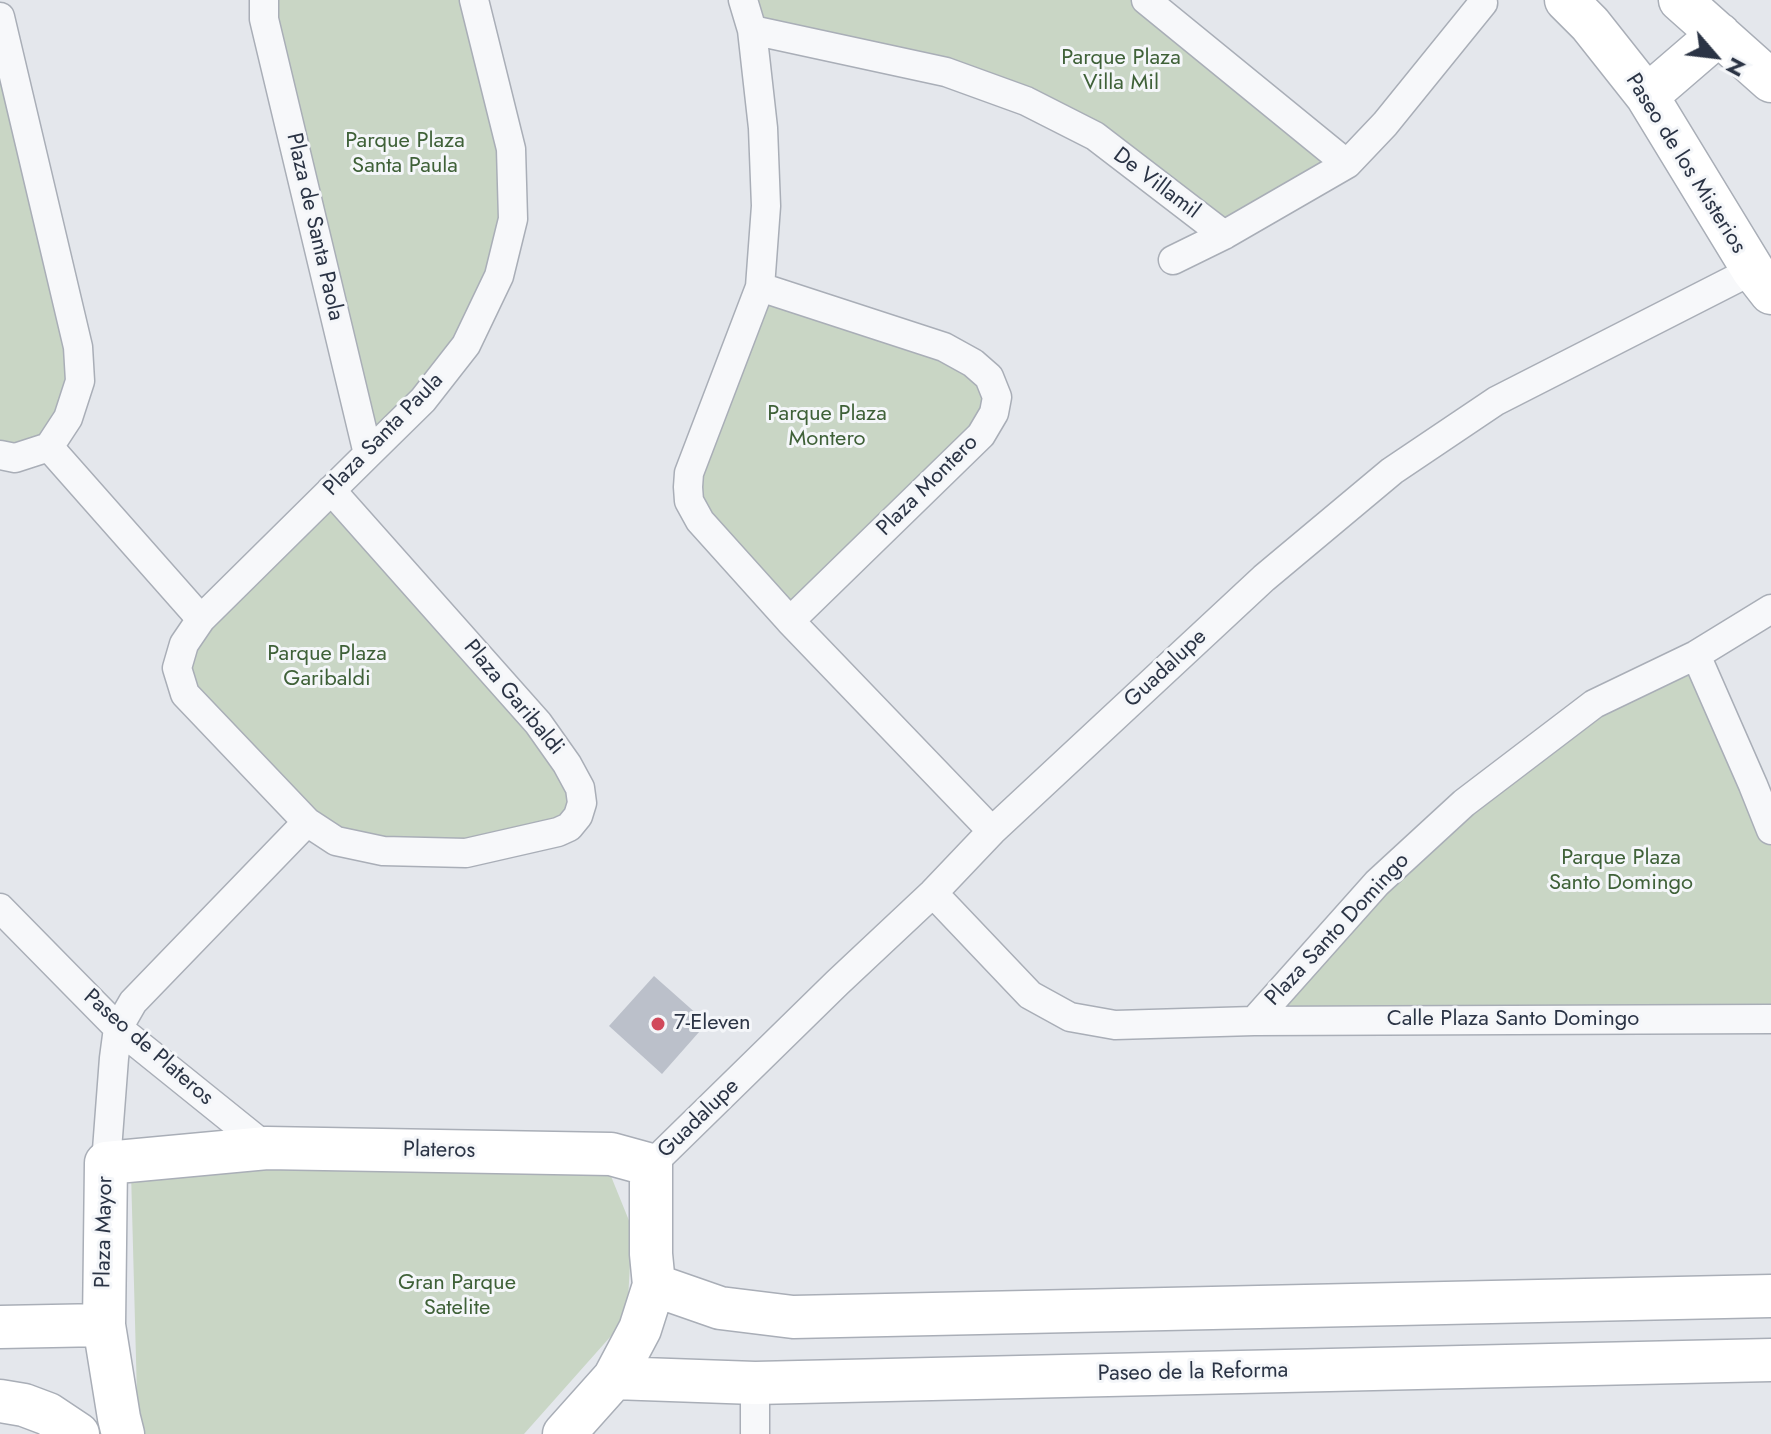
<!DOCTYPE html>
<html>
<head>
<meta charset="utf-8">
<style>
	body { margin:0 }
	#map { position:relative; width:1771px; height:1434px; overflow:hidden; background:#e4e7ec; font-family:Jost,sans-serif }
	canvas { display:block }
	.north { position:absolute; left:1675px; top:16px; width:80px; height:80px; -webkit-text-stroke:6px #f4f6f9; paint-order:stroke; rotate:118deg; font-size:22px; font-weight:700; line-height:32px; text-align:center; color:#2b3445 }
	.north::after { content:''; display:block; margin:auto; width:28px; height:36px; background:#2b3445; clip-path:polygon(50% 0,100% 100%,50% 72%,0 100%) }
</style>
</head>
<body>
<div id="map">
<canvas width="1771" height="1434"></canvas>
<div class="north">N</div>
</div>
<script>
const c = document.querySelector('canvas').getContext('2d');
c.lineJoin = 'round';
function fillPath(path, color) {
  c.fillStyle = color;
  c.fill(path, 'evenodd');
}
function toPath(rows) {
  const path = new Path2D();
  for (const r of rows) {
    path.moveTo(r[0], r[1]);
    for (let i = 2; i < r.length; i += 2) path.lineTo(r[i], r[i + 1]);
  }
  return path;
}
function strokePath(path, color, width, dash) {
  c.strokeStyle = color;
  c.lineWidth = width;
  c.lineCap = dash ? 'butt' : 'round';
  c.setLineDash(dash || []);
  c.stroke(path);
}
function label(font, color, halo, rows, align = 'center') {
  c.font = font + ' Jost,sans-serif';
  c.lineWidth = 6;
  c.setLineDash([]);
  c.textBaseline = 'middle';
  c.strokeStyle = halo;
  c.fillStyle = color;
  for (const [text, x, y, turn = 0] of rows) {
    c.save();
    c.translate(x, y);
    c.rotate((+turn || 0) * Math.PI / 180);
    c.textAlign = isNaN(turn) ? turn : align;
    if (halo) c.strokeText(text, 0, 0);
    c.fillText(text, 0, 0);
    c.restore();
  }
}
fillPath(toPath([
	[264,0,474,0,513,219,466,345,368,454],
	[743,0,1146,0,1347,164,1224,235,1026,101,752,30],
	[0,36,78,347,49,447,0,455],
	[760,287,989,377,994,413,790,621,700,521,689,473],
	[331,490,538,723,578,816,466,853,336,841,185,694,184,644],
	[1696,655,1771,830,1771,1019,1254,1021,1464,803],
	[602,1154,632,1228,627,1318,524,1434,138,1434,131,1172]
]), '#c9d6c5');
fillPath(toPath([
	[654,976,707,1023,662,1074,609,1026]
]), '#bbc0ca');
const street = toPath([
	[264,0,264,19,368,454],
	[743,0,752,30,763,128,766,206,760,287,689,473,688,487,689,501,700,521,790,621,992,831],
	[1146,0,1347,164],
	[0,17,78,347,80,381,68,418,49,447,15,458,0,455],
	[752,30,946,72,1026,101,1095,136,1224,235],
	[1173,260,1224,235,1347,164,1385,124,1483,3],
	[760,287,944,347,973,363,989,377,997,397,994,413,981,435,790,621],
	[49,447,201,619],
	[331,490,538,723,567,764,580,788,582,803,578,816,569,827,558,832,466,853,383,851,336,841,307,822,185,694,177,668,184,644,201,619,368,454,423,400,466,345,499,276,513,219,511,149,474,0],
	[1696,655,1753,785,1771,830],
	[933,893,1030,995,1070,1017,1115,1025,1254,1021,1771,1019],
	[0,908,118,1028,267,1148],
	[1254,1021,1377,883,1464,803,1594,704,1696,655,1771,609],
	[106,1163,114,1058,118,1028,133,1002,307,822],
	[651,1165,837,983,933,893,992,831,1264,578,1392,471,1496,401,1753,270],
	[755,1383,755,1434]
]);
const secondary = toPath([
	[1566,0,1590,24,1647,96,1753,270,1771,293],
	[1680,0,1771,81],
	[1647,96,1719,34],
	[654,1285,720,1308,793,1317,1771,1296],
	[0,1327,104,1325],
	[614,1378,755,1383,1771,1360],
	[0,1401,24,1405,48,1414,78,1434],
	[123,1434,119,1418,104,1325,106,1163,267,1148,611,1154,651,1165,651,1254,654,1285,640,1329,614,1378,564,1434]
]);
strokePath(street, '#a9aeb7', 31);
strokePath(secondary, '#a9aeb7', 45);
strokePath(street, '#f7f8fa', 28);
strokePath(secondary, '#fff', 42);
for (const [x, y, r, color] of [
	[658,1024,8,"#d1495b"]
]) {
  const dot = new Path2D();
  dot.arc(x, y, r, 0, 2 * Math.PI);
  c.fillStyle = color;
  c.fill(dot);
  strokePath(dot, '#f4f6f9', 3);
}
label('22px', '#3f6138', '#f4f6f9', [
	["Parque Plaza",1121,59],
	["Villa Mil",1121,84],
	["Parque Plaza",405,142],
	["Santa Paula",405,167],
	["Parque Plaza",827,415],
	["Montero",827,440],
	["Parque Plaza",327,655],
	["Garibaldi",327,680],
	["Parque Plaza",1621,859],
	["Santo Domingo",1621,884],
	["Gran Parque",457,1284],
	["Satelite",457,1309]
]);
label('22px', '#2b3445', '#f4f6f9', [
	["Paseo de los Misterios",1685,164,58],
	["De Villamil",1156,184,37],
	["Plaza de Santa Paola",314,227,77],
	["Plaza Santa Paula",384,435,-46],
	["Plaza Montero",928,486,-45],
	["Guadalupe",1166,669,-43],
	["Plaza Garibaldi",513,698,50],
	["Plaza Santo Domingo",1338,930,-47],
	["Calle Plaza Santo Domingo",1513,1020],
	["Paseo de Plateros",148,1048,41],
	["Guadalupe",699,1119,-44],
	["Plateros",439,1151,1],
	["Plaza Mayor",105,1232,-89],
	["Paseo de la Reforma",1193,1373,-1]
]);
label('22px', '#2b3445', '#f4f6f9', [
	["7-Eleven",674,1024]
], 'left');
</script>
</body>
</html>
